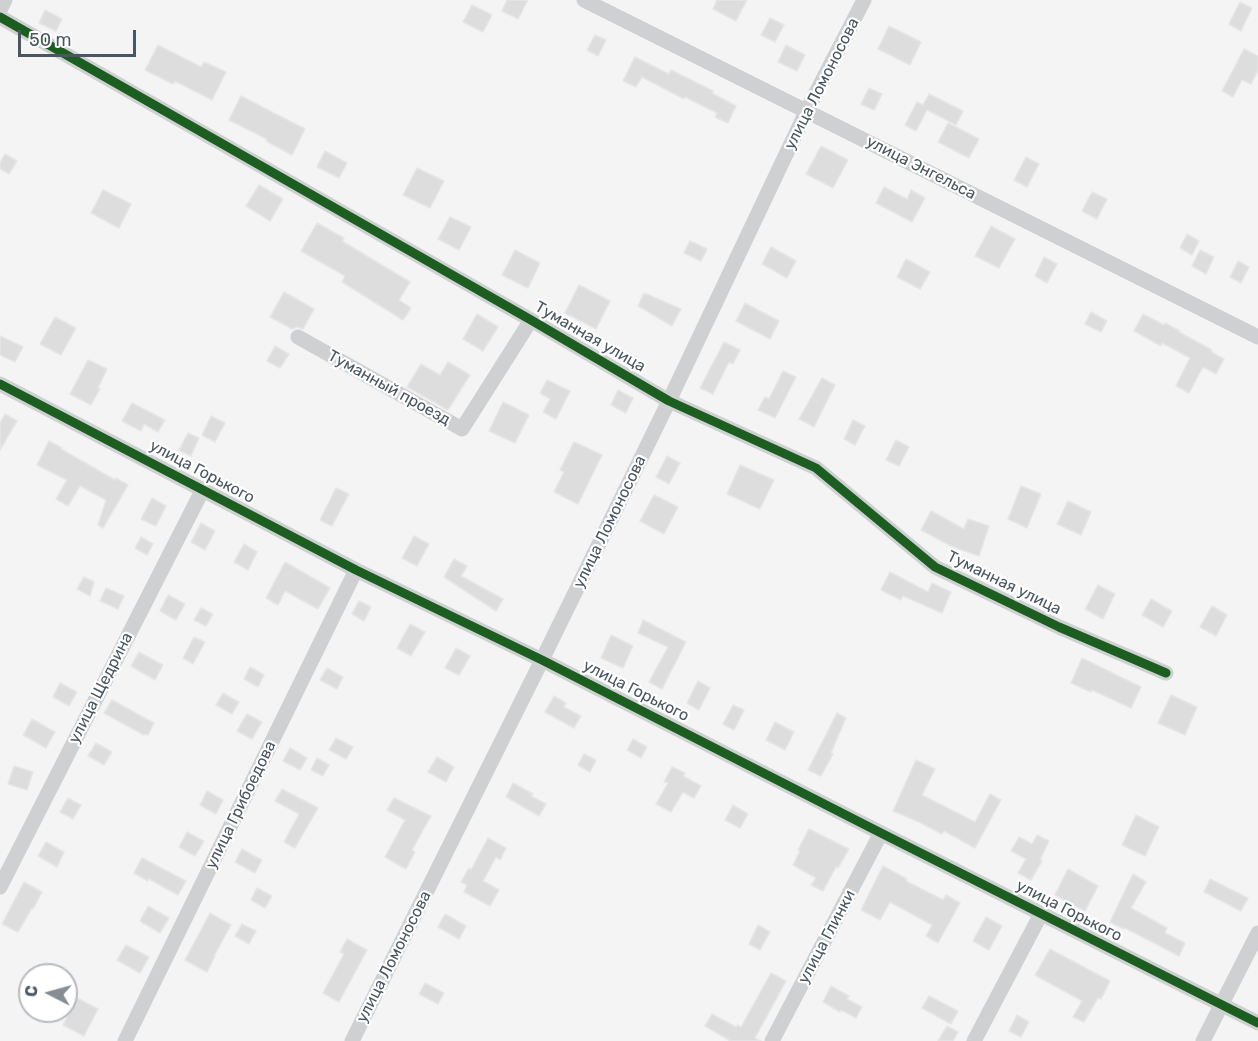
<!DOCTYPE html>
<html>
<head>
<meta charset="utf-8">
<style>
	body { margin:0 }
	#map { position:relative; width:1258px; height:1041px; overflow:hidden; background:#f4f4f4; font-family:Rubik,sans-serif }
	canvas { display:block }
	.north { position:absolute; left:18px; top:963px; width:60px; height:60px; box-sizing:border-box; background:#fff; border:2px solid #b7bbc0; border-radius:50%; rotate:276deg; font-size:16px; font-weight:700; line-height:24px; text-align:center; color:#4a5661 }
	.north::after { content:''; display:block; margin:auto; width:21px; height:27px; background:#868d94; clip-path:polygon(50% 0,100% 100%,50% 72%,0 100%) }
	.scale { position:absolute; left:18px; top:30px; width:118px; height:27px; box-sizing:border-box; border:3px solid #4a5661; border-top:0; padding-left:8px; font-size:18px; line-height:21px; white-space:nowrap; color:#4a5661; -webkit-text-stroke:4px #fff; paint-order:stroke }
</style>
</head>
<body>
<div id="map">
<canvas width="1258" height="1041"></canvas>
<div class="north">С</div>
<div class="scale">50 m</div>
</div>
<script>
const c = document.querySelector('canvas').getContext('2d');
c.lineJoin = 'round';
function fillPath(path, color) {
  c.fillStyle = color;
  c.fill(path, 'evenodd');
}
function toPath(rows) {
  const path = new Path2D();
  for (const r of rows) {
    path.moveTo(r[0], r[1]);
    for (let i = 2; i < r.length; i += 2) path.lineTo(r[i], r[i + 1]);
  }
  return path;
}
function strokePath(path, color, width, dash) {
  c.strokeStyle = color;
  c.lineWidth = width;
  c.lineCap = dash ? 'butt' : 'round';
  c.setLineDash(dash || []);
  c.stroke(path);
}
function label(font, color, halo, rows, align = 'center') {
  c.font = font + ' Rubik,sans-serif';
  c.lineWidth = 4.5;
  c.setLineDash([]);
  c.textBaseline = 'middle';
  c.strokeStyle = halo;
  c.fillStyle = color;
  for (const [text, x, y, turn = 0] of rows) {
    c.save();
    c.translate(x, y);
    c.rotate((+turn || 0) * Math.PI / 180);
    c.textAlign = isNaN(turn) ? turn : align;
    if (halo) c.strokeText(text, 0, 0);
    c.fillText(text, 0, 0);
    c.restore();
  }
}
const building = toPath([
	[507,0,528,0,518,19,502,11,507,0],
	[717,0,747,0,736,21,713,9,717,0],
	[1240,2,1252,8,1241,31,1229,24,1240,2],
	[472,5,492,15,483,32,463,22,472,5],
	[45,10,62,19,56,31,39,23,45,10],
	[770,18,784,25,775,42,761,35,770,18],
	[889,26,921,42,910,65,878,49,889,26],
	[595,35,606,40,598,56,587,50,595,35],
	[158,45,201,67,204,62,226,72,212,100,175,81,173,84,145,70,158,45],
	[786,45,805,55,797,71,778,62,786,45],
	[1244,49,1258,56,1258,70,1251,84,1242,80,1233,97,1222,91,1244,49],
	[635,57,669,74,671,70,713,91,712,93,736,106,728,123,715,117,717,113,685,97,684,99,642,77,636,87,623,81,635,57],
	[869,88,882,94,874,110,861,104,869,88],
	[929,94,963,111,956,125,927,110,916,131,905,125,917,102,923,105,929,94],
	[241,96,305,129,292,155,266,141,267,139,229,120,241,96],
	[948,123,979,139,969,158,938,142,948,123],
	[821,146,848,160,833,188,806,174,821,146],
	[325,151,347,163,339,178,317,167,325,151],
	[5,154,17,161,9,174,0,169,0,163,5,154],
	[1026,157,1039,164,1027,187,1014,180,1026,157],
	[417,168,444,181,430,208,403,195,417,168],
	[259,185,283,199,270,221,246,206,259,185],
	[884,187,907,199,911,190,925,198,912,222,876,203,884,187],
	[103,190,131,204,119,228,91,213,103,190],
	[1092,192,1107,199,1097,219,1082,211,1092,192],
	[450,217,471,227,459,250,438,239,450,217],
	[317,223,344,238,342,241,410,282,399,300,411,308,403,320,342,282,345,276,301,251,317,223],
	[991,226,1015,239,999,268,975,256,991,226],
	[1187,234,1199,241,1192,255,1180,248,1187,234],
	[690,241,707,249,701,261,684,253,690,241],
	[771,247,796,261,787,278,762,264,771,247],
	[515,250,540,263,528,288,502,275,515,250],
	[1200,250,1214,257,1206,274,1192,266,1200,250],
	[1044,257,1057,264,1047,283,1035,276,1044,257],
	[906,259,930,272,920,289,897,277,906,259],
	[1238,261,1249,267,1241,283,1230,277,1238,261],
	[579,285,610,301,596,329,565,313,579,285],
	[284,292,314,309,303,329,297,327,292,329,270,317,284,292],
	[644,293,681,309,672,326,638,306,644,293],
	[745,303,779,321,770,339,736,321,745,303],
	[1091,312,1107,321,1101,332,1085,324,1091,312],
	[477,314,498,327,483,351,463,339,477,314],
	[1143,314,1164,325,1165,323,1180,331,1179,332,1212,350,1211,352,1224,359,1216,374,1203,367,1189,393,1176,386,1190,358,1162,343,1161,346,1134,331,1143,314],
	[55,317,76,328,61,355,40,344,55,317],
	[0,336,23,347,15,362,0,355,0,336],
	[724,342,740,350,733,364,729,362,713,394,700,388,724,342],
	[275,346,289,354,280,368,267,361,275,346],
	[88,360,107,369,98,388,100,389,91,405,70,394,88,360],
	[448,362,470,375,448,410,407,387,421,364,440,375,448,362],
	[783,371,796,377,775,418,758,410,765,397,769,399,783,371],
	[822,378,835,385,814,427,799,419,822,378],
	[547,380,570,391,556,419,543,412,550,399,540,393,547,380],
	[618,390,633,398,626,413,611,405,618,390],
	[503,402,529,415,515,443,489,431,503,402],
	[132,403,165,420,158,432,144,424,141,431,122,421,132,403],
	[5,414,17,421,0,450,0,423,5,414],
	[211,416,225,423,215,442,202,435,211,416],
	[853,420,865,426,855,445,844,439,853,420],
	[188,433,199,438,191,456,179,450,188,433],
	[896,440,909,447,899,466,886,460,896,440],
	[49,441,62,448,61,449,115,480,116,478,128,485,103,528,98,525,106,500,80,486,68,506,56,499,67,480,37,465,49,441],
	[574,442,602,455,578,504,554,492,564,472,560,470,574,442],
	[667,456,680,463,669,484,656,477,667,456],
	[740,465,774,480,760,509,727,494,740,465],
	[1021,486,1041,494,1027,528,1008,519,1021,486],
	[336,488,349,494,332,526,320,520,336,488],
	[654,495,678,507,664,534,640,521,654,495],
	[152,498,166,506,156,526,141,519,152,498],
	[1068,501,1091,512,1081,535,1057,524,1068,501],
	[931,511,964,529,968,519,989,526,979,556,951,546,921,530,931,511],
	[201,523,215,531,205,550,191,542,201,523],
	[414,536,429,544,417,566,402,558,414,536],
	[141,537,153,544,147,555,135,548,141,537],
	[244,544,257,552,248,570,234,562,244,544],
	[454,559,467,566,461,576,503,599,496,611,444,577,454,559],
	[285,562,330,588,318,609,285,591,278,605,266,598,285,562],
	[890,572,928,592,932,583,951,592,942,613,903,596,901,600,881,590,890,572],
	[84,577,94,582,90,596,77,589,84,577],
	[1098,585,1115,594,1103,619,1085,609,1098,585],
	[106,588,124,596,118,609,100,601,106,588],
	[168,595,185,604,176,620,160,611,168,595],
	[1151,599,1172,611,1163,627,1142,615,1151,599],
	[359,601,371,607,364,621,352,614,359,601],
	[1212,606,1227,615,1216,636,1200,627,1212,606],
	[201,608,213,614,206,626,194,620,201,608],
	[643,620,686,642,662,689,649,682,668,647,638,633,643,620],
	[410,624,425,632,411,656,397,648,410,624],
	[611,635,633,646,623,668,601,658,611,635],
	[194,637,205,642,193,664,183,658,194,637],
	[456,648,470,656,459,675,445,668,456,648],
	[139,652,163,665,155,680,131,666,139,652],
	[1082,658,1141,687,1131,708,1092,690,1091,692,1071,683,1082,658],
	[250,667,264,675,258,687,244,679,250,667],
	[327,668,343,677,337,689,320,680,327,668],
	[698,681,710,688,699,710,687,703,698,681],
	[60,683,77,692,69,706,53,697,60,683],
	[223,693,239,702,232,714,216,705,223,693],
	[1171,695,1197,707,1185,735,1158,723,1171,695],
	[554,696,566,703,564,707,581,716,574,728,545,712,554,696],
	[112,700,154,723,148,735,144,734,144,735,104,713,112,700],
	[733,705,744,710,734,730,723,724,733,705],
	[837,713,846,718,831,753,833,754,821,776,808,770,837,713],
	[247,714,262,722,252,739,237,731,247,714],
	[32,719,55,732,46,748,23,735,32,719],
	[775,722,794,732,785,750,766,740,775,722],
	[336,738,353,747,346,759,329,750,336,738],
	[633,739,647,747,641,758,627,750,633,739],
	[96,743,112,752,104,765,88,756,96,743],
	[290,748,307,758,300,770,283,761,290,748],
	[584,754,596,760,590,772,578,765,584,754],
	[437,757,454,767,446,782,428,772,437,757],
	[317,758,329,765,323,776,311,770,317,758],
	[916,760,935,769,922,795,975,822,990,794,1001,800,975,848,944,831,942,834,919,822,893,811,916,760],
	[14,766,33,772,27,790,8,784,14,766],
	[672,767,685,773,683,776,701,786,694,798,683,792,671,812,656,804,668,783,664,782,672,767],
	[513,783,533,794,531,796,546,804,539,816,506,797,513,783],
	[282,789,318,808,295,848,284,842,299,814,275,801,282,789],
	[207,791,223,800,216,814,200,805,207,791],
	[68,798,81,805,73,819,60,812,68,798],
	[394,798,431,816,412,850,415,852,406,869,385,857,405,820,387,810,394,798],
	[733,805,748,814,740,828,725,820,733,805],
	[1136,815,1159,827,1145,856,1122,845,1136,815],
	[809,829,849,849,838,868,836,867,823,891,811,885,816,878,793,865,800,851,798,850,809,829],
	[187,832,204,841,195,856,179,847,187,832],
	[1037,835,1049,841,1040,860,1042,861,1031,880,1018,873,1026,859,1011,851,1019,837,1032,844,1037,835],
	[488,838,506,848,500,860,496,857,483,881,499,890,490,906,464,892,467,885,461,882,469,868,471,870,488,838],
	[46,842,64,852,57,867,38,856,46,842],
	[242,849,262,860,255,873,235,862,242,849],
	[142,858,186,881,178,895,149,879,148,881,134,873,142,858],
	[883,866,907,879,906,881,943,900,946,895,960,903,938,943,926,936,932,925,890,902,880,920,861,910,883,866],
	[1068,869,1098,886,1085,911,1055,895,1068,869],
	[1133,874,1146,882,1131,908,1167,928,1165,933,1185,943,1179,956,1125,928,1124,929,1110,922,1133,874],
	[1210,879,1248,898,1241,911,1204,892,1210,879],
	[24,882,42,892,33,909,32,908,18,932,2,924,24,882],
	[257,888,272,896,265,908,251,900,257,888],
	[148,906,169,918,160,933,140,921,148,906],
	[210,913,231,925,214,956,215,956,207,972,185,960,210,913],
	[445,914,466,926,459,939,438,927,445,914],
	[986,917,1002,926,989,950,973,941,986,917],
	[242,924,256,931,249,944,235,936,242,924],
	[758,925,770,932,760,950,749,944,758,925],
	[347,939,367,950,339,1002,323,993,344,954,340,952,347,939],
	[126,945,149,957,140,973,117,960,126,945],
	[1050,949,1110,981,1101,999,1098,998,1084,1022,1073,1017,1082,1001,1035,975,1050,949],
	[771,973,786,981,755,1038,761,1041,729,1041,729,1040,705,1026,712,1014,736,1027,738,1025,741,1027,771,973],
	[425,983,444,993,438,1004,419,994,425,983],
	[831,986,849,996,847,999,862,1007,856,1018,841,1010,840,1012,823,1002,831,986],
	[929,996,958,1011,951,1024,922,1008,929,996],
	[77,998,98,1009,84,1036,63,1025,77,998],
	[1017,1015,1029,1022,1021,1037,1009,1031,1017,1015],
	[947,1026,958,1032,953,1041,938,1041,947,1026]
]);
fillPath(building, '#ddddde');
strokePath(building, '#e5e6e7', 1.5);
strokePath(toPath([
	[584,0,1258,337],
	[0,10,5,0],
	[0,17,531,320,669,401,816,468,935,567,1059,627,1166,673],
	[298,337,462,429,531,320],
	[0,384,356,570,542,660,881,833,1258,1023],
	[0,887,203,489],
	[125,1041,356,570],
	[352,1041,542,660,669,401,807,110,864,0],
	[772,1041,881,833],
	[974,1041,1041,914],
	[1203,1041,1258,933]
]), '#ced0d2', 15);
strokePath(toPath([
	[0,17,531,320,669,401,816,468,935,567,1059,627,1166,673],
	[0,384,356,570,542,660,881,833,1258,1023]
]), '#1b5e20', 9);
label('16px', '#4a5661', '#fff', [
	["улица Ломоносова",822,84,-63],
	["улица Энгельса",921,168,27],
	["Туманная улица",590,337,30],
	["Туманный проезд",389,388,29],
	["улица Горького",202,472,28],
	["улица Ломоносова",610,522,-64],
	["Туманная улица",1004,583,26],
	["улица Щедрина",101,688,-63],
	["улица Горького",636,691,27],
	["улица Грибоедова",241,805,-64],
	["улица Горького",1069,911,27],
	["улица Глинки",827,937,-62],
	["улица Ломоносова",394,957,-63]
]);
</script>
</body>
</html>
